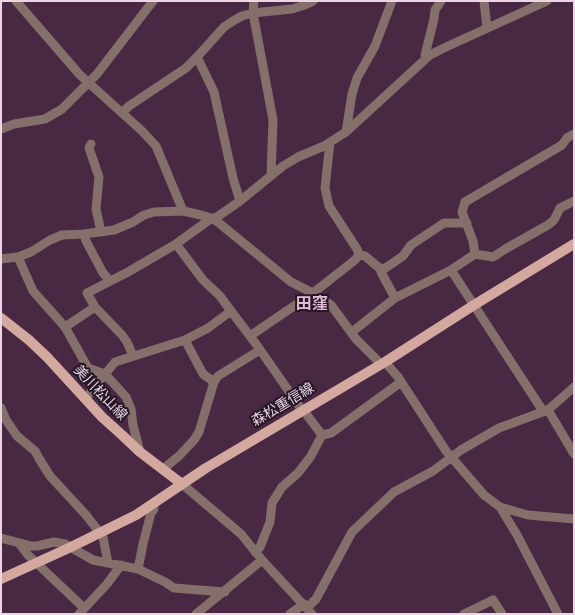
<!DOCTYPE html>
<html>
<head>
<meta charset="utf-8">
<style>
	body { margin:0 }
	#map { position:relative; width:575px; height:615px; overflow:hidden; background:#482842; font-family:"Fira Sans Condensed",sans-serif }
	canvas { display:block }
	.frame { position:absolute; inset:0; border:2px solid #ebd6e6; pointer-events:none }
</style>
</head>
<body>
<div id="map">
<canvas width="575" height="615"></canvas>
<div class="frame"></div>
</div>
<script>
const c = document.querySelector('canvas').getContext('2d');
c.lineJoin = 'round';
function toPath(rows) {
  const path = new Path2D();
  for (const r of rows) {
    path.moveTo(r[0], r[1]);
    for (let i = 2; i < r.length; i += 2) path.lineTo(r[i], r[i + 1]);
  }
  return path;
}
function strokePath(path, color, width, dash) {
  c.strokeStyle = color;
  c.lineWidth = width;
  c.lineCap = dash ? 'butt' : 'round';
  c.setLineDash(dash || []);
  c.stroke(path);
}
function label(font, color, halo, rows, align = 'center') {
  c.font = font + ' "Fira Sans Condensed","Noto Sans JP",sans-serif';
  c.lineWidth = 4;
  c.setLineDash([]);
  c.textBaseline = 'middle';
  c.strokeStyle = halo;
  c.fillStyle = color;
  for (const [text, x, y, turn = 0] of rows) {
    c.save();
    c.translate(x, y);
    c.rotate((+turn || 0) * Math.PI / 180);
    c.textAlign = isNaN(turn) ? turn : align;
    if (halo) c.strokeText(text, 0, 0);
    c.fillText(text, 0, 0);
    c.restore();
  }
}
strokePath(toPath([
	[16,1,80,75,142,131,156,146,183,211],
	[254,1,253,13,273,120,271,176],
	[484,1,487,28],
	[197,57,214,92,233,178,240,201],
	[426,58,425,55,434,19,435,10,441,1],
	[122,113,129,106,186,68,197,57,224,27,233,21,242,16,253,13,292,9,305,5,313,1],
	[1,129,14,124,45,119,62,109,97,74,153,1],
	[346,132,352,94,357,78,375,46,392,1],
	[91,144,89,148,99,177,96,209,101,232],
	[84,234,86,241,103,273,110,281],
	[176,244,203,280,220,296,231,311],
	[475,254,473,241,462,212,465,202,562,145,567,138,574,134],
	[359,255,365,256,378,267,384,269,403,256,411,245,444,223,467,223],
	[18,257,33,291,65,327,88,368,105,374,126,397,131,409,133,425,140,452],
	[1,259,18,257,31,252,50,240,62,235,84,234,114,230,133,222,144,215,154,212,183,211,201,215,212,218,219,223,291,282,313,293,331,305,356,339,381,364],
	[381,269,381,272,395,298],
	[451,270,541,408,545,411],
	[65,327,95,307],
	[352,332,395,298,451,270,475,254,493,257,507,248,548,225,554,220,560,208,574,201],
	[250,336,313,293,355,260,359,255,357,249,329,206,325,188,330,142],
	[185,340,203,374,214,382],
	[133,356,127,342,122,335,95,307,87,293,128,272,176,244,209,220,217,217,240,201,283,166,298,157,324,146,346,132,430,55,446,47,547,1],
	[385,362,398,377,446,451,484,495,500,507,528,515,574,519],
	[85,399,115,362,185,340,208,328,231,311,256,344,302,410,307,415,322,435,311,456,298,473,282,487,272,503,270,522,260,547,255,552],
	[1,408,6,420,17,436,35,451,40,460,50,476,86,515,100,533,103,537,108,563],
	[548,410,574,454],
	[322,435,331,433,401,382],
	[163,469,179,456,194,440,199,432,214,382,218,376,260,350],
	[182,484,241,534,262,560,312,614],
	[500,507,517,535,558,614],
	[1,538,31,546,37,546,54,542,65,544,93,560,138,569,165,582,174,588,225,592],
	[19,543,28,555,84,608],
	[138,569,143,544,151,513,154,509,153,504],
	[307,608,316,599,352,532,394,492,433,471,461,450,499,428,548,410,574,387],
	[79,614,107,584,121,565],
	[196,614,262,560],
	[290,614,304,604],
	[464,614,493,600,502,614]
]), '#846f6a', 9);
strokePath(toPath([
	[1,318,29,340,47,357,102,417,122,435,140,452,182,484],
	[1,579,71,547,136,515,206,468,385,362,474,305,574,244]
]), '#d3a89e', 10);
label('14px', '#ebd6e6', '#251723', [
	["美川松山線",100,393,46],
	["森松重信線",283,405,-31]
]);
label('bold 16px', '#e3bada', '#251723', [
	["田窪",312,305]
]);
</script>
</body>
</html>
